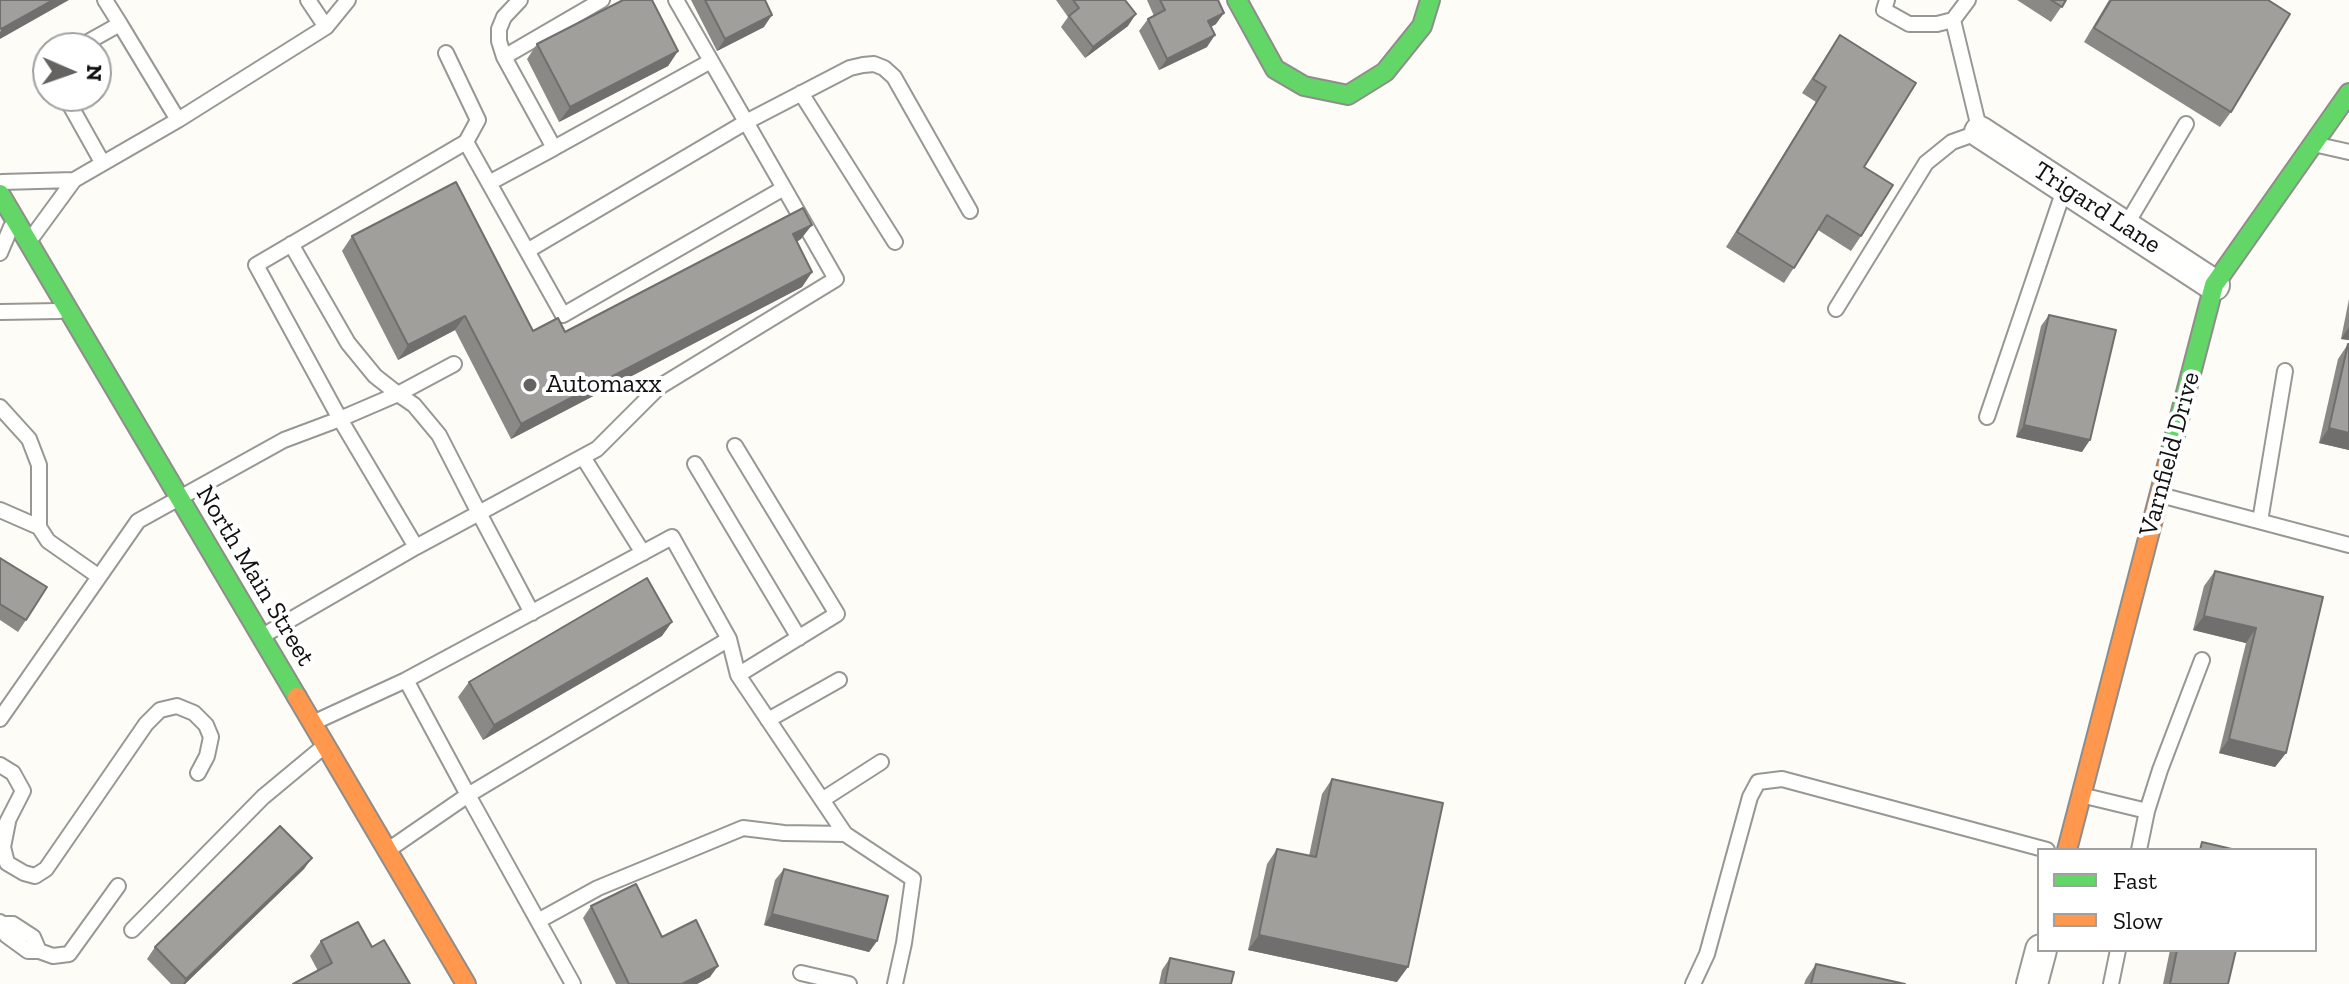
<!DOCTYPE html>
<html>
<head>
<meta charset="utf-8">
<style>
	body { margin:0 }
	#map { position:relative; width:2349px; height:984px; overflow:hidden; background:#fdfcf7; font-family:"Zilla Slab",serif }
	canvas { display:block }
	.legend { position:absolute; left:2037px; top:848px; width:280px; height:104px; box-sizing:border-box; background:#fff; border:2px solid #a0a0a0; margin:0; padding:10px 14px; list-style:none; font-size:24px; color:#111 }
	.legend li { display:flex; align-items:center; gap:16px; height:40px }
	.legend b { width:40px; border:2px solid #a0a0a0 }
	.north { position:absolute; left:32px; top:32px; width:80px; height:80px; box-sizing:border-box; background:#fff; border:2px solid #a0a0a0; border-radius:50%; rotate:92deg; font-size:22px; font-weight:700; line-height:32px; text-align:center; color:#111 }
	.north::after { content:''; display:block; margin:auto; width:28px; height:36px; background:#646362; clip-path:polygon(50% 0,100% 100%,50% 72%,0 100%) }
</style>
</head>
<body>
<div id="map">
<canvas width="2349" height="984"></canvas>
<ul class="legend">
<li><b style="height:10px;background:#63d668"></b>Fast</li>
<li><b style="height:10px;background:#ff974d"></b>Slow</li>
</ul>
<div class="north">N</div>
</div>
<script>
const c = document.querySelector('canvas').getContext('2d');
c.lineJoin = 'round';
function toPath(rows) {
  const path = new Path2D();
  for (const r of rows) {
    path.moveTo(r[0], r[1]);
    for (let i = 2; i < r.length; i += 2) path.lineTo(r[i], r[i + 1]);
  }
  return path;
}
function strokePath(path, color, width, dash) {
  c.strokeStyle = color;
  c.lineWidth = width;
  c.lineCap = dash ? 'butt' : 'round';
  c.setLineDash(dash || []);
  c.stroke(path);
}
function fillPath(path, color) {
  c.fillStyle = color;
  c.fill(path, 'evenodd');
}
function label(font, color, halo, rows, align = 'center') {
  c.font = font + ' "Zilla Slab",serif';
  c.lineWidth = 8;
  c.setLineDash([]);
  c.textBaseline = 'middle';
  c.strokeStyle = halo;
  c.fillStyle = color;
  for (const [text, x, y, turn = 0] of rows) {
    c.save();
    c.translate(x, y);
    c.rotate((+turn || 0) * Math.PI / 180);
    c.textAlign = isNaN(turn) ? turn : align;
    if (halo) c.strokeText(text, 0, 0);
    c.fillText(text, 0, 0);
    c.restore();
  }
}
const lane = toPath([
	[105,0,120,24],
	[308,0,326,27],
	[676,0,784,188],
	[1887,0,1884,10,1909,24,1937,24,1953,20,1968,0],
	[77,48,120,24,178,120],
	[446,53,478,120,466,142],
	[504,57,602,0],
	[801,93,895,242],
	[65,96,102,162],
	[2318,145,2349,152],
	[554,148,711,61],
	[2,182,74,180],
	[489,183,554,148,504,57,499,41,499,29,504,17,520,0],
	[2125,227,2186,124],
	[33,236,74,180,178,120,326,27,348,0],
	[291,244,348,343,375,376,398,394,454,364],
	[527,251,746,122,850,68,863,65,874,64,884,68,894,77,970,211],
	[0,253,11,227],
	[1836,309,1926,163,1952,142,1980,132,1953,20],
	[0,312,60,311],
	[0,407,29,439,39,465,39,527,48,541,98,576],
	[1987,417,2065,187],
	[583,457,643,553],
	[695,464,799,638],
	[2164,496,2349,545],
	[0,510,39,527],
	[2260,521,2285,371],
	[264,635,416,547],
	[729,639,738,675,837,614,735,446],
	[738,675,845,834],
	[0,719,138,521,284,440,340,419,256,265,466,142,563,315,784,188,836,279,659,387,597,449,479,513,416,547,340,419,398,394,414,405,439,435,479,513,532,613],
	[768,720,839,680],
	[317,721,406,680],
	[0,765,13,773,23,791,3,830],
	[2085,796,2147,811],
	[822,800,881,762],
	[8,822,3,847,7,863,24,873,35,876,46,869,146,724,160,710,177,706,194,713,206,725,211,737,207,756,198,773],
	[391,848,468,795,406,680,672,537,729,639,468,795,573,984],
	[2139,850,2147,811,2160,770,2202,660],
	[538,921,598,888,743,828,784,833,845,834,913,879,904,943,895,984],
	[0,922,6,935,28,951,39,951,53,956,69,954,118,886],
	[2,924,13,924,33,937,39,951],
	[132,930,263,797,322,748],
	[801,973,849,984],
	[1693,984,1707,954,1750,797,1758,782,1782,779,2047,850],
	[2111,984,2118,950]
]);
const street = toPath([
	[1980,132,2214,285],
	[2032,984,2041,950]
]);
const fast = toPath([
	[1237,0,1275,69,1304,86,1348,95,1385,72,1422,26,1430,0],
	[0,194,297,697],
	[2170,454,2214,285,2349,93]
]);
const slow = toPath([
	[297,697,466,984],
	[2067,850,2170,454]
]);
strokePath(lane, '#979795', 18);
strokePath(street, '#979795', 34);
strokePath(fast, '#8e8d8b', 22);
strokePath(slow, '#8e8d8b', 22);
strokePath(lane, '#fffffe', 14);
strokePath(street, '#fffffe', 30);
strokePath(fast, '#63d668', 18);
strokePath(slow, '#ff974d', 18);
fillPath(toPath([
	[691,0,765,0,764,27,717,51],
	[1056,0,1125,0,1128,26,1085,58,1061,27,1068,17],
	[1147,0,1218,0,1216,24,1211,27,1207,47,1159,70,1139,31,1148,19,1154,16],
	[2017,0,2066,0,2051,22],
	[2109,0,2268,0,2231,112,2220,127,2084,42],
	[1840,35,1864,167,1861,236,1851,251,1818,230,1784,283,1726,247,1816,102,1802,93],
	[537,44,678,51,668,66,559,122,527,59],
	[352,236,533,331,565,332,801,239,797,242,812,272,802,287,511,439,455,330,398,360,342,251],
	[2349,299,2349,340,2341,339],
	[2049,315,2082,452,2016,437,2041,326],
	[2348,344,2349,450,2319,443,2338,359],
	[0,558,26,620,18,632,0,620],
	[2215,571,2323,597,2286,753,2275,767,2219,753,2246,643,2193,630,2204,586],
	[662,636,483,740,458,697,469,682],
	[1332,779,1397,982,1248,950,1267,864,1277,849,1309,856,1322,794],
	[304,869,185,984,171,984,147,959,155,947],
	[784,869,877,941,869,952,764,925,775,880],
	[591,906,662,937,710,977,697,984,616,984,583,918],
	[321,941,372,947,318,971,310,956],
	[2170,950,2236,950,2228,984,2163,984],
	[1170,958,1231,984,1159,984,1162,970],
	[1816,964,1905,984,1804,984,1806,979]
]), '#8a8986');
fillPath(toPath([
	[53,0,69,0,0,39,0,32,1,29],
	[1224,13,1216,24,1200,33,1208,21],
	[1136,14,1128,26,1085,58,1093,47],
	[772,15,764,27,717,51,725,39],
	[1215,35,1207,47,1159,70,1167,59],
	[678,51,668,66,559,122,570,107],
	[812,225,801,239,783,249,793,234],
	[812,272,802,287,511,439,521,424],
	[465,316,455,330,398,360,408,345],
	[2349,327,2349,340,2341,339],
	[2024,425,2090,440,2082,452,2016,437],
	[2329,428,2349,433,2349,450,2319,443],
	[2204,616,2256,628,2246,643,2193,630],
	[672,622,662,636,483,740,494,725],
	[2229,739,2286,753,2275,767,2219,753],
	[312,858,304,869,185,984,183,984,186,979],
	[772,914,877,941,869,952,764,925],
	[1259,935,1408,967,1397,982,1248,950],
	[718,966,710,977,697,984,682,984]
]), '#716f6d');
const building = toPath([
	[0,0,53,0,1,29,0,27,0,0],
	[623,0,652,0,678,51,570,107,537,44,623,0],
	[705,0,765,0,772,15,725,39,705,0],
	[1073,0,1125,0,1136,14,1093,47,1069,16,1079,8,1073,0],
	[1160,0,1218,0,1224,13,1208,21,1215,35,1167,59,1148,19,1165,10,1160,0],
	[2051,0,2066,0,2062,7,2051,0],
	[2111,0,2268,0,2290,14,2231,112,2094,28,2111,0],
	[1840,35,1916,83,1864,167,1893,185,1861,236,1827,215,1794,268,1737,232,1826,87,1813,79,1840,35],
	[456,182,533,331,558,318,565,332,803,208,812,225,793,234,812,272,521,424,465,316,408,345,352,236,456,182],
	[2049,315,2116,330,2090,440,2024,425,2049,315],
	[2348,344,2349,344,2349,433,2329,428,2348,344],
	[0,558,47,587,26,620,0,604,0,558],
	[2215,571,2323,597,2286,753,2229,739,2256,628,2204,616,2215,571],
	[647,578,672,622,494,725,469,682,647,578],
	[1332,779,1443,803,1408,967,1259,935,1277,849,1316,857,1332,779],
	[280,826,312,858,186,979,155,947,280,826],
	[2202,842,2236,850,2200,850,2202,842],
	[784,869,888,896,877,941,772,914,784,869],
	[636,884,662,937,696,920,718,966,682,984,629,984,591,906,636,884],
	[358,922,372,947,384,940,410,984,293,984,332,963,321,941,358,922],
	[2177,950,2236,950,2228,984,2170,984,2177,950],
	[1170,958,1234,972,1231,984,1165,984,1170,958],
	[1816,964,1905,984,1811,984,1816,964]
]);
fillPath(building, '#a19f9c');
strokePath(building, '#716f6d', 2);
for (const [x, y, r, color] of [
	[530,385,8,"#646362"]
]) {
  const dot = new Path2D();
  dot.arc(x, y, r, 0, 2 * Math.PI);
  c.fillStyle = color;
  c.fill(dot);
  strokePath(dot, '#fff', 3);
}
label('26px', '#111', '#fff', [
	["Trigard Lane",2097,208,33],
	["Varnfield Drive",2170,454,-75],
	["North Main Street",255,576,59]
]);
label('26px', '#111', '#fff', [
	["Automaxx",546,385]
], 'left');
</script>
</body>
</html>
